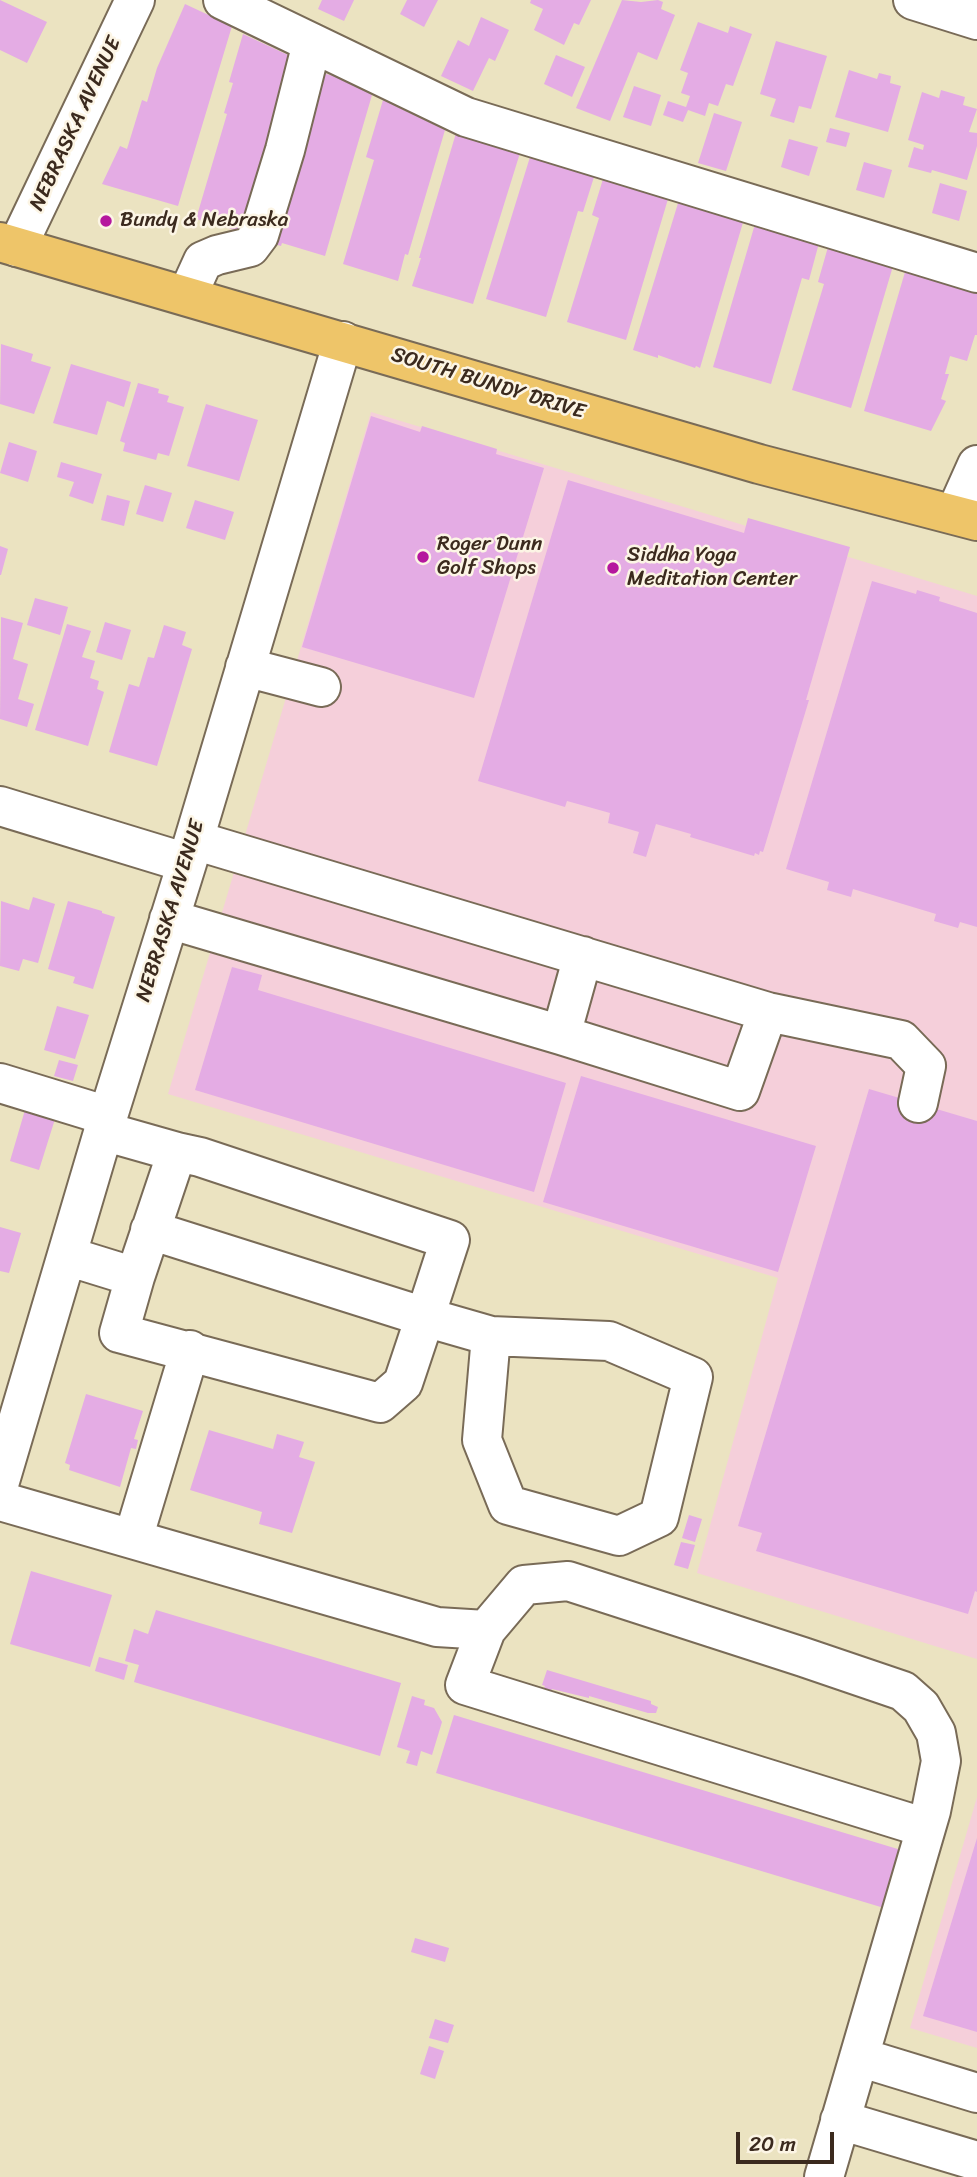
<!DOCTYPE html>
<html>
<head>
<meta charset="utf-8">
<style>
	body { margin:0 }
	#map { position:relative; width:977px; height:2177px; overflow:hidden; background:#ebe3c1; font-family:Sriracha,sans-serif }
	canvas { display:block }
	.scale { position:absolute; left:736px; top:2132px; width:98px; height:32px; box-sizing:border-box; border:4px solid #3b2a1e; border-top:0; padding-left:9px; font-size:21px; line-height:24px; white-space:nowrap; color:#3b2a1e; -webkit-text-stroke:5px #fcf5e5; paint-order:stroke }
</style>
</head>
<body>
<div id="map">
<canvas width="977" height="2177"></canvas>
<div class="scale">20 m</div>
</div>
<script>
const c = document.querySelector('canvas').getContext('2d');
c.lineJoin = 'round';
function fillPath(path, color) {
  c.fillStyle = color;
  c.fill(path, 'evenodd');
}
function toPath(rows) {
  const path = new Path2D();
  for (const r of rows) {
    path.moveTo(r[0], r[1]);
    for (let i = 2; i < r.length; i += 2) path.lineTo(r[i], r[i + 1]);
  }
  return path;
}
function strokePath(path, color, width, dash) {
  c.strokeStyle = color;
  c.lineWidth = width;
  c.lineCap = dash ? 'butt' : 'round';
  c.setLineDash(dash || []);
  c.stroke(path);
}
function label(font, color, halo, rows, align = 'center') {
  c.font = font + ' Sriracha,sans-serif';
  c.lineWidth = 5;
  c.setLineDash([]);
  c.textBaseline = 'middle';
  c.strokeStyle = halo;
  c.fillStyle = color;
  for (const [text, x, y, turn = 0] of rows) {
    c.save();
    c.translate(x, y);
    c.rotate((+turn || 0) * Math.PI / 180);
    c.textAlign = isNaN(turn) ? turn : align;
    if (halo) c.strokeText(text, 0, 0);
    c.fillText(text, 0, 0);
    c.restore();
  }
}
fillPath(toPath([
	[371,412,977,596,977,1659,697,1573,778,1278,168,1094],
	[977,1797,977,2048,910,2028]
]), '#f5cfda');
fillPath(toPath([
	[0,0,47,22,27,63,0,50],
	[322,0,354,0,344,21,318,9],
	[407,0,438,0,424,27,400,14],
	[531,0,591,0,579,25,574,23,564,45,534,30,543,9,530,3],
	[622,0,641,2,658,0,663,2,661,9,675,15,657,60,638,52,610,121,576,108],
	[185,4,232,26,178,206,102,184,120,146,127,149,142,100,147,102,157,68],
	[481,17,509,30,495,61,489,58,473,91,441,76,458,40,469,46],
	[698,22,728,33,730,26,752,34,733,86,726,84,718,106,709,103,705,116,688,110,683,122,663,115,668,101,686,107,690,96,681,93,688,73,680,70],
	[243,34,303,62,252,235,196,219,227,114,224,113,233,83,229,82],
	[776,41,827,56,811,109,799,106,794,123,770,116,776,99,760,94],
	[556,55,585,67,572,97,544,84],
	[311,70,341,78,372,95,325,256,282,243,281,246,267,242],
	[849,70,877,79,879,73,891,76,890,83,901,86,888,132,835,117],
	[634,86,661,95,651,126,623,117],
	[941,90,965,97,963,105,977,109,969,132,977,133,977,146,967,180,932,170,931,173,908,167,914,147,923,150,924,145,908,140,922,92,939,98],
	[383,100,445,130,408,255,405,254,398,281,343,264,374,160,366,157],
	[714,113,742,122,726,171,698,163],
	[830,128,850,133,846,147,826,142],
	[456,133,520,153,473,304,412,286,421,258,419,258],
	[789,139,818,147,809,176,781,167],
	[530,157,594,177,583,212,578,211,546,317,486,299],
	[864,162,892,170,884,198,856,190],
	[603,179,668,199,626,340,567,322,599,218,592,215],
	[940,183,967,191,959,221,932,213],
	[679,200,744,219,700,368,696,366,695,368,658,355,658,358,633,350],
	[755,224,819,243,809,280,802,278,771,384,713,367],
	[828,247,893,266,851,408,792,390,824,284,818,282],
	[905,272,977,293,977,335,975,335,967,361,950,356,945,374,949,374,941,399,946,401,931,431,864,411],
	[1,344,33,354,31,361,51,367,34,414,0,404],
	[71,364,131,382,124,407,107,401,97,435,53,423],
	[138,383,159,389,158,393,169,396,167,402,184,407,169,456,158,453,156,460,123,451,125,443,120,441],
	[206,404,258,420,239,481,187,466],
	[371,416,420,432,422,426,497,449,496,454,544,468,474,698,302,647],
	[9,442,37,451,28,482,0,473],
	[61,462,102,474,93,504,69,496,74,482,57,477],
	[568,480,744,533,748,518,850,547,806,700,809,700,763,852,760,851,759,855,755,853,754,856,690,837,691,834,656,824,646,857,633,853,639,832,608,823,610,813,567,801,565,807,478,781],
	[145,485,172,493,163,522,136,514],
	[107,495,130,501,124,526,101,520],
	[195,500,234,512,225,540,186,528],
	[0,546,8,549,1,575,0,575],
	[872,581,916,594,917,590,940,597,939,601,977,613,977,927,960,922,958,928,934,921,936,914,853,889,851,897,827,890,829,882,786,869],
	[35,598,68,607,60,635,27,625],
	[1,617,23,623,13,659,28,664,18,699,34,704,27,727,0,719],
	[105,622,131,630,122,660,96,652],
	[67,624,91,631,82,657,95,661,90,678,99,681,97,689,104,692,88,746,35,730],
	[164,625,186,632,182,645,192,649,157,766,109,752,129,684,139,687,148,657,154,658],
	[33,897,55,904,38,963,23,959,19,971,0,966,1,901,29,910],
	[68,901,102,911,102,913,115,917,93,989,73,983,75,977,48,969],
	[232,967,262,975,258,990,566,1083,534,1192,195,1090],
	[57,1006,89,1015,75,1059,44,1050],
	[59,1060,78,1065,73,1081,54,1076],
	[581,1076,816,1146,778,1272,543,1202],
	[869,1089,977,1121,977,1592,975,1591,968,1614,756,1551,762,1533,738,1526],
	[25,1110,55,1119,39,1170,10,1161],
	[0,1227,21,1233,9,1273,0,1271],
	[86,1394,143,1411,134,1439,138,1440,136,1449,131,1448,120,1487,69,1470,70,1465,65,1463],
	[209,1430,273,1449,277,1434,304,1442,299,1457,315,1462,292,1533,259,1524,262,1512,190,1490],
	[689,1515,702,1519,695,1542,682,1538],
	[681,1542,695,1545,688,1569,674,1565],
	[31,1571,112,1595,90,1667,10,1644],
	[156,1610,401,1683,380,1756,134,1682,139,1665,125,1661,134,1629,148,1634],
	[99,1657,128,1665,124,1680,95,1671],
	[547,1670,651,1701,651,1704,658,1707,656,1713,648,1713,589,1696,589,1698,552,1689,551,1693,543,1690,545,1686,542,1685],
	[412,1696,425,1700,424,1705,434,1708,442,1722,432,1755,421,1751,417,1766,406,1763,410,1751,397,1747],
	[454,1715,901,1850,884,1908,436,1773],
	[977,1838,977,2032,923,2016],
	[415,1938,449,1948,445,1962,411,1952],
	[435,2019,454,2025,448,2043,429,2038],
	[429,2046,444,2051,435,2079,420,2074]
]), '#e4ace4');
const minor = toPath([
	[223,0,466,117,977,273],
	[913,0,977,20],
	[17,247,135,0],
	[187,296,203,261,217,255,250,247,259,235,285,150,312,43],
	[955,514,977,465],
	[245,667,321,687],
	[0,806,187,863],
	[194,840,768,1012,901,1040,926,1066,918,1103],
	[169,919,561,1035,740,1091,768,1012],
	[561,1035,583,956],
	[0,1083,108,1116],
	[150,1230,425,1317,450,1240,200,1157,177,1152],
	[67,1256,135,1277,177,1152,103,1131],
	[135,1277,119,1333,380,1403,403,1383,425,1317,491,1336,482,1440,508,1505,619,1536,659,1517,693,1377,609,1341,491,1336],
	[0,1481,108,1116,187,863,343,341],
	[0,1501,437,1627,486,1630,524,1585,568,1581,803,1657,903,1691,921,1707,936,1733,941,1761,931,1811,824,2177],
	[133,1539,190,1350],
	[486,1630,465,1685,926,1828],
	[859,2057,977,2093],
	[840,2120,977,2161]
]);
const major = toPath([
	[0,242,759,464,977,521]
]);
strokePath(minor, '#796b57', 42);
strokePath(major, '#796b57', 42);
strokePath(minor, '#fff', 38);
strokePath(major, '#eec569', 38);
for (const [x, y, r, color] of [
	[106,221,7,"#b5179e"],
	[423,557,7,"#b5179e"],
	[613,568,7,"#b5179e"]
]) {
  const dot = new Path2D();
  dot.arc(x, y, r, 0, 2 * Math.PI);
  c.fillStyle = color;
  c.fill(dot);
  strokePath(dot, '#fcf5e5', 2.5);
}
label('21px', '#3b2a1e', '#fcf5e5', [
	["NEBRASKA AVENUE",76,124,-65],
	["SOUTH BUNDY DRIVE",488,384,17],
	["NEBRASKA AVENUE",171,911,-73]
]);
label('21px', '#3b2a1e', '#fcf5e5', [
	["Bundy & Nebraska",120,221],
	["Roger Dunn",437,545],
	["Golf Shops",437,569],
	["Siddha Yoga",627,556],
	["Meditation Center",627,580]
], 'left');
</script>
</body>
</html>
